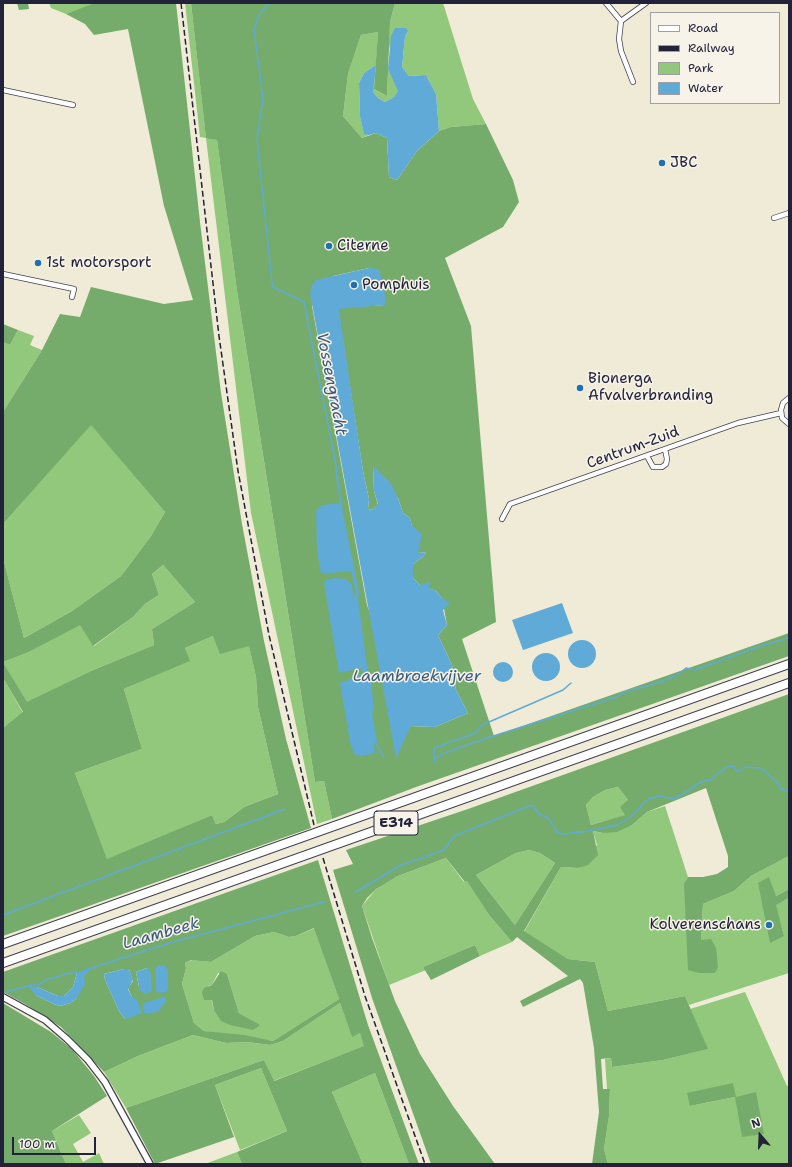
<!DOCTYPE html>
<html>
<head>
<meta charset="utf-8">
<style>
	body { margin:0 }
	#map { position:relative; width:792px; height:1167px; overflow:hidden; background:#f0ebd6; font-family:"Shantell Sans",sans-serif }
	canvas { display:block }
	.frame { position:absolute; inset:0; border:4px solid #22223b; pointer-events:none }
	.legend { position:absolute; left:650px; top:12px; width:130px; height:92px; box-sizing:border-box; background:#f7f3e8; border:1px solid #a29fa3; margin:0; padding:5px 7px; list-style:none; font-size:12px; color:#22223b }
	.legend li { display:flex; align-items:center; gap:8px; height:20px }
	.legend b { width:20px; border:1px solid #a29fa3 }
	.north { position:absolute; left:740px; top:1115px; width:40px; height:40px; -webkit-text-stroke:3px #f7f3e8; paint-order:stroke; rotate:341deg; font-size:11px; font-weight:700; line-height:16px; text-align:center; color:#22223b }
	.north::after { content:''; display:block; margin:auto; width:14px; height:18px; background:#22223b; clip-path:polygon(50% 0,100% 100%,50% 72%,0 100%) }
	.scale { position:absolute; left:12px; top:1137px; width:84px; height:18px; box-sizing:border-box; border:2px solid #22223b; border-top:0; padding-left:5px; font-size:12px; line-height:14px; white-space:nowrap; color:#22223b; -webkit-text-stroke:3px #f7f3e8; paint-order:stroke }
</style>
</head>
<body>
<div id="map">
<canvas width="792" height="1167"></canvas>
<div class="frame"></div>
<ul class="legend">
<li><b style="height:5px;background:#fff"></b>Road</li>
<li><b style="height:5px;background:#22223b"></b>Railway</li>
<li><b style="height:11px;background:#92c87b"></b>Park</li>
<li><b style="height:11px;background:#5faad7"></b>Water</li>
</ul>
<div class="north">N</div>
<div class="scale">100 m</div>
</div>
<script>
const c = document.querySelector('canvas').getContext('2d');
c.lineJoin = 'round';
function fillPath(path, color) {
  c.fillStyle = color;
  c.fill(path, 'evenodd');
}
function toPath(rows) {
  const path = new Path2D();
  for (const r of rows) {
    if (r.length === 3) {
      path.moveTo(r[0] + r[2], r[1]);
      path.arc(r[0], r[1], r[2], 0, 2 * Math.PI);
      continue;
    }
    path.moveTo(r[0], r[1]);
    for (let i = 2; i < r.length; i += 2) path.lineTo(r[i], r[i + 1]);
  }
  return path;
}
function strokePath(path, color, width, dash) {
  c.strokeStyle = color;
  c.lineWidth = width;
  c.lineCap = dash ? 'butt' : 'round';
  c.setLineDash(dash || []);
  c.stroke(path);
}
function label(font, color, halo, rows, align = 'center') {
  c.font = font + ' "Shantell Sans",sans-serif';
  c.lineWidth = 3;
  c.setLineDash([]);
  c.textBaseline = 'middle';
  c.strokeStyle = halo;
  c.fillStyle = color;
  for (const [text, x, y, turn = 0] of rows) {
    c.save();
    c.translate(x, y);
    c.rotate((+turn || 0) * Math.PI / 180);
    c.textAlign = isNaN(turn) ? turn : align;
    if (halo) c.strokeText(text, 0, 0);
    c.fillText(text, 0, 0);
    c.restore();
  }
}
fillPath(toPath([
	[49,3,101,3,66,14,51,8],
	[185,3,191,3,206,137,217,140,237,291,315,782,324,781,332,819,317,824,251,513,206,138,200,137],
	[395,3,443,3,473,99,486,124,451,127,439,131,436,94,426,75,409,76,402,67,405,37,408,31,390,45,388,54,390,22],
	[378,32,376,65,364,73,359,83,360,116,364,133,369,135,362,138,343,116,348,74,361,35],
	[388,69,399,90,394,97,385,102,378,98,373,92,373,81,375,74,374,89,387,96],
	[18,330,34,336,30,345,42,350,3,412,3,342,10,345],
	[91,424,165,512,151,536,121,576,72,611,24,638,3,558,3,524],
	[163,565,195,602,152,629,154,645,93,670,27,703,3,662,27,653,80,624,94,646,133,617,145,604,159,595,152,574],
	[213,636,249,645,256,677,258,707,278,794,244,807,224,822,216,824,212,815,107,860,75,773,142,749,124,689,189,661,185,648],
	[3,678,23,713,3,728],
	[618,787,628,800,626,815,591,825,586,805,593,797,605,790],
	[665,806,688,877,684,883,701,940,703,904,734,891,751,876,789,856,789,889,776,896,758,884,784,936,775,905,789,898,789,973,689,1005,685,996,608,1011,595,962,568,959,524,932,561,867,579,868,597,845,593,831,603,833,632,825,647,812],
	[529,850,540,853,555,863,515,925,476,875,516,853],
	[446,858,464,882,467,880,489,915,512,942,480,956,475,945,423,967,426,970,389,985,362,906,376,889,384,884,398,876],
	[315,928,339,999,273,1041,204,1031,194,1023,182,984,186,968,185,963,192,960,211,962,255,936,274,932,289,937,296,936],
	[218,973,227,974,239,1013,259,1025,214,1010,208,986,212,985],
	[745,992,787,1086,789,1085,789,1164,608,1164,604,1149,609,1116,610,1090,607,1089,605,1059,611,1058,612,1067,663,1060,707,1049,690,1009],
	[733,1084,735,1097,690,1106],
	[340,1003,352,1036,360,1033,365,1046,273,1081,264,1060,126,1108,104,1072,138,1056,193,1035,226,1043,247,1042,270,1045,283,1041],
	[261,1068,287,1131,240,1150,215,1085],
	[375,1073,409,1164,363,1164,332,1092],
	[79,1115,91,1133,73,1144,83,1162,99,1153,104,1164,66,1164,52,1131],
	[237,1152,242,1164,205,1164]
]), '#92c87b');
fillPath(toPath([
	[17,3,28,3,29,9,19,10],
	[95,3,176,3,200,222,221,393,242,524,264,641,286,739,311,828,3,936,3,728,23,712,3,678,3,558,24,638,72,611,121,576,151,536,165,512,91,425,3,524,3,412,42,350,60,314,80,317,91,287,164,304,193,300,164,206,128,29,94,35,85,24,66,14],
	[163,565,195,602,152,629,154,645,93,670,27,702,3,662,27,653,80,625,93,646,133,617,145,604,159,595,152,574],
	[213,636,220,654,249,646,256,677,258,707,278,794,244,807,224,822,216,824,212,815,107,859,75,773,142,749,124,689,190,661,185,648],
	[191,3,395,3,390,22,387,96,374,89,378,32,361,35,348,74,343,116,362,138,376,133,387,138,389,177,397,180,417,151,439,131,451,127,486,124,513,180,519,202,503,227,445,258,471,326,496,622,462,639,494,736,789,633,789,656,416,787,332,819,324,781,315,782,237,291,217,140,206,138],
	[369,268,385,305,338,308,363,471,369,499,368,509,372,510,378,505,374,491,373,467,398,498,403,513,410,518,418,553,426,552,423,557,413,564,413,578,420,585,436,591,442,598,447,625,438,635,452,665,456,690,468,713,435,727,411,726,367,605,312,306,333,276],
	[3,324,18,330,10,345,3,342],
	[789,694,789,856,751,876,734,891,703,904,701,940,711,939,716,948,718,967,715,973,699,973,688,970,684,883,688,877,703,877,717,874,728,867,728,856,706,788,647,812,632,825,617,832,603,833,593,831,598,855,588,865,578,868,561,867,524,931,568,959,595,962,608,1011,685,996,708,1049,663,1060,612,1067,611,1058,601,1059,603,1089,610,1089,609,1116,604,1149,608,1164,592,1164,599,1112,594,1048,583,983,580,979,523,1007,520,1001,568,976,517,937,512,942,489,915,467,881,465,882,446,858,398,876,376,889,367,898,362,906,372,938,395,1001,420,1054,453,1106,495,1164,431,1164,372,998,333,870,353,864,346,850,468,809],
	[618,787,628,800,620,807,625,815,591,825,586,805,593,797,605,790],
	[529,850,540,853,555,863,515,925,476,875,516,853],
	[318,860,368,1025,419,1164,409,1164,375,1073,332,1092,363,1164,242,1164,237,1152,287,1131,261,1068,215,1085,234,1137,155,1164,126,1108,264,1060,274,1081,364,1046,360,1033,352,1037,340,1003,283,1041,270,1045,247,1042,226,1043,193,1035,138,1056,104,1072,61,1027,25,1004,3,992,3,972],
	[314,928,339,999,273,1041,244,1035,204,1031,194,1023,182,984,186,968,185,963,191,960,211,962,255,936,274,932,289,937,296,936],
	[147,968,139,987,136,972],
	[124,969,129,969,133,981,128,988,132,997,125,1019,119,1011,105,980,104,974],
	[77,973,87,973,84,974,76,999,71,1003,60,1006,54,1004,37,996,31,988,37,987,58,996,64,996,73,987],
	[769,877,776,896,789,889,789,898,776,905,784,936,770,943,758,883],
	[475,945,480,956,431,980,423,967],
	[221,971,227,974,239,1013,260,1025,256,1028,253,1030,230,1025,221,1021,214,1010,212,1000,204,1000,202,992,204,988,212,985],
	[3,1003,51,1032,72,1049,94,1076,107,1096,52,1131,66,1164,3,1164],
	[733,1083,736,1097,756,1092,764,1134,742,1137,735,1097,690,1106,687,1093]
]), '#75ac6b');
fillPath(toPath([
	[395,28,406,28,408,31,405,37,402,67,409,76,426,75,436,94,439,131,417,151,397,180,389,177,387,138,376,133,369,135,364,134,360,116,359,83,364,73,376,65,373,92,378,98,385,102,394,97,398,91,388,69,391,36],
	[369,268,379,269,385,294,385,305,339,309,363,471,369,499,368,509,372,510,378,504,374,491,373,466,390,482,398,498,403,513,410,518,412,526,422,534,418,553,426,552,423,557,413,564,413,578,420,585,429,582,429,588,436,591,442,598,450,603,443,610,447,625,438,635,452,665,456,690,468,713,435,727,411,726,396,758,310,293,312,285,316,280],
	[337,469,343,513,359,592,358,600,367,665,367,673,371,678,374,711,372,713,377,741,374,744,375,753,362,756,354,754,350,742,340,683,364,674,361,668,339,673,324,583,326,580,335,578,347,579,352,585,354,599,356,592,351,571,321,574,317,550,316,511,322,505,340,503,335,470],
	[562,603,573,633,523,650,512,620],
	[582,654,14],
	[546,667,14],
	[503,672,10],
	[158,965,164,965,168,970,168,990,165,993,156,992,155,970],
	[89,968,89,971,84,976,85,984,76,999,71,1003,60,1006,54,1004,37,996,28,986,37,987,58,996,64,996,73,987,77,973],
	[147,968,150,969,152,991,146,994,140,991,136,972],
	[124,969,129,969,133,980,128,989,132,997,137,999,142,1013,125,1019,119,1011,105,980,104,974],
	[164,997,167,999,159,1011,148,1014,144,1013,143,1003]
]), '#5faad7');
strokePath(toPath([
	[269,3,260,14,254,29,263,98,257,140,272,282,273,287,304,302,337,470],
	[376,742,384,758],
	[435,759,442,754,484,739,616,697,627,691,658,683,677,675,686,668,695,670,760,646,789,638],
	[435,762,434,748,476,733,482,725,563,690,571,683],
	[554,827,557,832,564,834,588,831,618,825,633,815,647,800,658,796,675,799,701,782,710,780,727,767,733,766,738,772,745,767,761,768,778,783,780,788,789,792],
	[356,892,399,866,444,850,454,836,532,805,539,814,548,818,553,825],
	[3,915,285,809],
	[85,970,173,942,324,902],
	[6,992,31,985,38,985,46,980,70,973,79,973]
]), '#5faad7', 1.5);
const minor = toPath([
	[606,3,621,21],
	[633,82,621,51,619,39,621,21,646,3],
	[3,90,73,105],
	[774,218,789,213],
	[3,274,74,289,72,297],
	[789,398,783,403,781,410,782,418,789,424],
	[647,456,653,467,662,467,666,464,667,459,665,449],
	[502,519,510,504,738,423,781,413]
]);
const tertiary = toPath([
	[3,997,45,1020,67,1039,88,1060,105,1082,150,1164]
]);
const motorway = toPath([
	[3,944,789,664],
	[3,963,789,683]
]);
strokePath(minor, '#414052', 6);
strokePath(tertiary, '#414052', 8);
strokePath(motorway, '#414052', 10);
strokePath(minor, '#fff', 4.5);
strokePath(tertiary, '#fff', 5.5);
strokePath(motorway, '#fff', 8);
strokePath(toPath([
	[181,3,219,336,238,471,269,635,314,825],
	[323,858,365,996,425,1164]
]), '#22223b', 1.5, [6, 3]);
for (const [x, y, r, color] of [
	[662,163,4,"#1f6fb2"],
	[329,246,4,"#1f6fb2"],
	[38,263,4,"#1f6fb2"],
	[354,285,4,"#1f6fb2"],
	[580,388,4,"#1f6fb2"],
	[769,925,4,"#1f6fb2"]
]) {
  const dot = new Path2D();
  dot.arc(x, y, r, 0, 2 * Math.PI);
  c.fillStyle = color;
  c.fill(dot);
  strokePath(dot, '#f7f3e8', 1.5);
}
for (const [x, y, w] of [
	[396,823,44]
]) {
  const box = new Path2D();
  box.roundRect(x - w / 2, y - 12, w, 24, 3);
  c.fillStyle = '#f7f3e8';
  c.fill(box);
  strokePath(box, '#22223b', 1);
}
label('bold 14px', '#22223b', null, [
	["E314",396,823]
]);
label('15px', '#22223b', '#f7f3e8', [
	["JBC",670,163],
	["Citerne",337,246],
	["1st motorsport",46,263],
	["Pomphuis",362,285],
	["Bionerga",588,379],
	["Afvalverbranding",588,396],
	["Kolverenschans",761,925,"right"]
], 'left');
label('15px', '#22223b', '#f7f3e8', [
	["Centrum-Zuid",633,448,-20]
]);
label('italic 16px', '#3a5879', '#f7f3e8', [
	["Vossengracht",331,384,79],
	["Laambroekvijver",417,677],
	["Laambeek",161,934,-16]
]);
</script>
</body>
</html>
